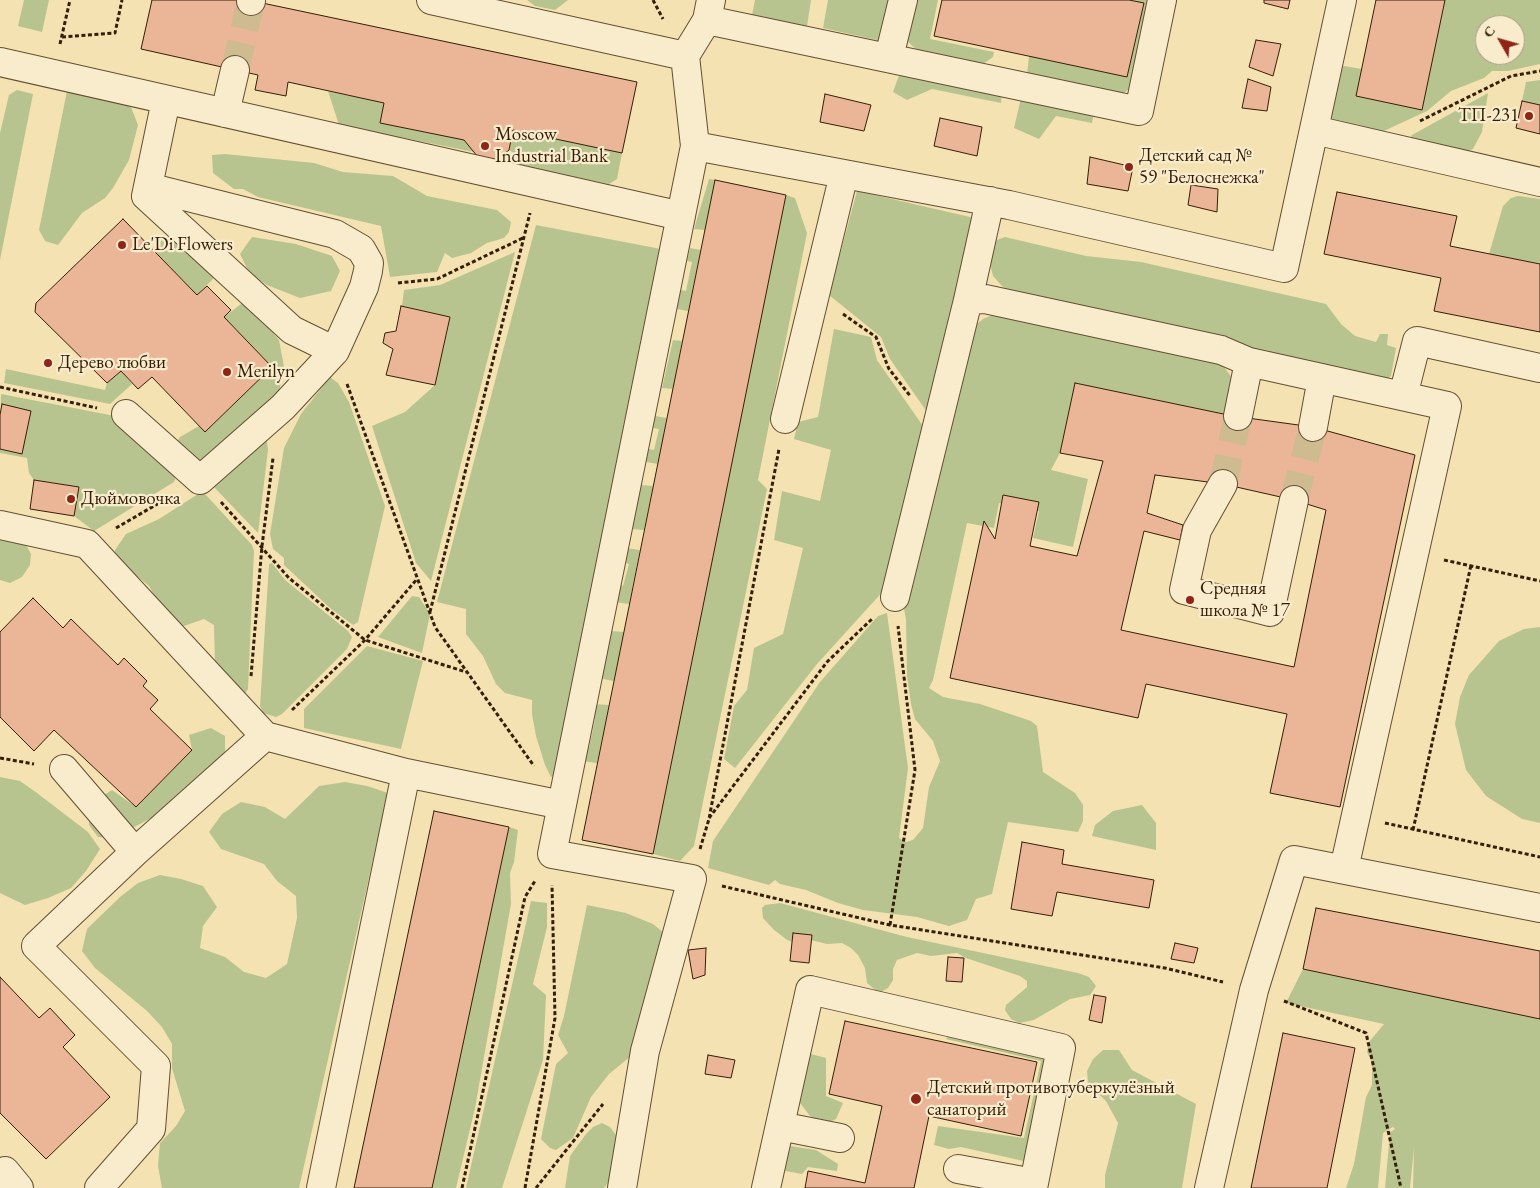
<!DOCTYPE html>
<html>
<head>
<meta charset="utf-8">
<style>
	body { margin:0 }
	#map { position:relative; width:1540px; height:1188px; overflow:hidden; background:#f4e2b2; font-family:"EB Garamond",serif }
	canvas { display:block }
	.north { position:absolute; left:1475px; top:15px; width:50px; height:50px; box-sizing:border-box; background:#f8eccd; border:1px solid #aa9a7d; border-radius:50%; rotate:308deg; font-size:14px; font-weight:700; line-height:20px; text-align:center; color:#341e06 }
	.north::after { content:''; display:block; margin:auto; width:18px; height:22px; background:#8f2418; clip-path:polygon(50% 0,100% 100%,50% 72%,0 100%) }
</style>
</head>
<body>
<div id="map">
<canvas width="1540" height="1188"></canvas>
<div class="north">С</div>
</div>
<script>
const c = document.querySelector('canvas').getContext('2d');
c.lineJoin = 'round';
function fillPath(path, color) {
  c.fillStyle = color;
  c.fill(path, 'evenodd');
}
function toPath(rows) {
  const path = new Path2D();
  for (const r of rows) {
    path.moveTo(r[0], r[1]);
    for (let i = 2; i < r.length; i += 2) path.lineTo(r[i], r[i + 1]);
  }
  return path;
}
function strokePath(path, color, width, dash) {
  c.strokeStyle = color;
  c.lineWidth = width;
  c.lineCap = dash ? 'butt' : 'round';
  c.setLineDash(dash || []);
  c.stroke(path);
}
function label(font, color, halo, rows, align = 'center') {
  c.font = font + ' "EB Garamond",serif';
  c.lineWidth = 4.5;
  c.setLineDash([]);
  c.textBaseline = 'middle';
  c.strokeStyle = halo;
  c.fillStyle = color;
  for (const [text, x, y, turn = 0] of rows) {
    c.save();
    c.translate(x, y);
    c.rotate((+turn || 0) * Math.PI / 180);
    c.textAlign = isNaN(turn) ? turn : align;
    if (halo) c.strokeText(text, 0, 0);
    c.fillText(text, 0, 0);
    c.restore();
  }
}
fillPath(toPath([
	[24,0,49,0,42,32,18,26],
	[527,0,568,0,555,10,535,6],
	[755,0,811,0,807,26,752,15],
	[828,0,891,0,881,41,823,28],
	[915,0,938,0,930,39,994,52,993,57,980,66,920,53,906,40],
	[1129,0,1151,0,1137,84,1122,94,1027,75,1029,56,1127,77,1144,4],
	[1445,0,1540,0,1540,64,1508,71,1492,71,1484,78,1451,91,1427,111,1373,136,1342,128,1330,117,1332,64,1362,69,1356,96,1422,109],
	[1485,25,1515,25,1515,55,1485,55],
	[901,70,1002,93,1001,103,932,89,907,100,893,92],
	[1540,80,1540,105,1522,101,1526,82],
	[17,90,33,94,0,260,0,133,9,95],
	[67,91,129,102,138,125,129,160,113,188,105,198,82,213,58,245,45,241,39,230],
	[328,91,384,103,380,123,464,140,474,152,339,125],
	[1488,93,1482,132,1473,149,1457,157,1409,143,1412,135],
	[1021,98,1094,113,1092,123,1056,116,1039,139,1014,128],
	[513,130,622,153,617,179,609,184,516,165,515,154,509,150],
	[225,154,314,163,343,172,393,176,427,196,497,210,511,222,509,232,504,238,487,243,471,253,452,258,445,253,437,272,390,277,381,226,258,197,243,189,234,189,213,173,212,155],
	[709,179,715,180,705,230,694,229],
	[857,191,970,217,974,224,927,412,890,359,881,337,829,295],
	[786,195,795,198,807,233,758,480,767,489,694,846,680,861,653,854],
	[1518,196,1540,199,1540,264,1489,254,1503,206,1511,198],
	[536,225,666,250,561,772,551,777,545,765,536,736,532,714,532,700,505,693,496,684,483,656,466,634,466,609,437,602],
	[166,237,185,238,216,276,197,295,152,249],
	[252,237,296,244,332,256,340,271,331,291,300,298,267,285,250,274,240,254],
	[1005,237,1086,256,1141,262,1326,304,1341,324,1355,336,1376,342,1380,334,1388,334,1387,345,1396,348,1391,376,1384,381,1374,381,1223,340,1026,297,1003,287,993,276,988,256,997,240],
	[690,248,701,250,688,311,677,309,681,290,686,291,692,262,687,261],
	[515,252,431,581,416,563,372,426,405,412,435,385,450,317,402,306,404,290,440,285],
	[241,304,252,308,279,340,284,367,279,392,206,461,188,458,177,442,180,437,199,426,205,432,272,367,224,317],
	[997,313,1219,360,1232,378,1233,416,1075,383,1060,453,1051,470,1088,479,1073,547,1033,538,1039,511,999,503,994,528,967,523,933,680,929,688,943,697,980,704,1031,721,1037,726,1043,772,1075,793,1083,805,1083,821,1078,832,1008,822,992,894,976,899,967,920,949,926,917,917,863,910,838,903,806,890,780,884,775,880,769,885,708,868,713,841,820,682,878,616,887,613,908,768,899,838,906,842,913,840,923,828,929,787,940,761,933,741,915,719,911,704,907,676,906,619,902,599,972,328,983,319],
	[834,329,871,337,877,360,925,429,886,588,817,664,735,768,724,759,734,706,747,690,754,648,783,634,803,548,774,540,782,491,820,501,831,450,794,439,798,422,818,417],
	[673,340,682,341,673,389,662,388],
	[6,369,105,390,107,383,121,371,132,384,110,404,4,383],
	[330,377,338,383,349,402,385,506,358,622,353,625,330,608,284,565,284,558,273,549,270,534,284,448,301,414],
	[1,394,115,416,177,475,174,482,94,531,74,516,78,487,34,480,29,473,27,458,0,453],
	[655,416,667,418,658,464,646,462,649,449,654,450,659,429,653,428],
	[266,433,268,450,258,533,211,484],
	[641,485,653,486,644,530,631,529],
	[198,494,205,494,252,545,254,551,248,689,245,694,239,694,215,665,214,625,204,619,181,627,165,614,149,586,114,557,115,550,126,534,159,519],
	[0,530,23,539,31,554,30,565,22,577,10,583,0,580],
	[626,548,640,550,629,604,615,602,618,585,623,586,629,564,623,562],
	[272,563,285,580,348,631,352,637,347,649,282,714,276,717,263,713,260,706,269,564],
	[412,596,419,597,430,614,422,653,378,637],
	[1540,627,1540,823,1522,819,1486,796,1466,770,1455,724,1460,697,1469,675,1499,641,1524,629],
	[611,631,624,632,614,681,598,678],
	[367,646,423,661,401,749,304,728,304,709],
	[592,704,609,705,597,763,582,761,584,747,589,748,595,719,590,718],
	[211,728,225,736,225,752,153,817,114,838,98,837,89,825,90,809,101,797,112,790,136,807,192,750,189,735],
	[0,777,20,781,37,793,88,832,100,849,86,871,71,888,48,898,25,905,0,893],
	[345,782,367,786,388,793,299,1188,162,1188,158,1166,160,1143,176,1126,185,1111,172,1068,172,1044,162,1027,147,1011,95,968,82,951,87,929,120,897,138,883,160,875,181,879,203,886,217,907,203,926,200,948,225,957,244,972,266,978,287,964,297,918,296,896,277,881,264,864,221,849,209,832,222,814,241,802,265,807,285,819,319,786],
	[1142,805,1156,823,1156,850,1092,836,1095,825,1113,811],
	[509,827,518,830,514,862,510,873,511,904,475,1108,456,1188,432,1188],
	[531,901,547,903,547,927,533,984,546,995,543,1060,502,1188,466,1188],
	[780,903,907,937,1078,973,1089,977,1096,986,1090,995,1070,999,1034,1020,1019,1023,1011,1019,1005,1010,1006,1005,1027,987,1027,981,1020,976,966,958,957,953,931,956,917,953,897,960,893,969,893,980,888,988,879,993,867,983,865,968,858,955,851,948,842,943,827,944,807,939,793,942,787,940,773,929,763,918,762,908,765,905],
	[587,905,626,913,653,924,664,933,631,1056,609,1074,591,1097,573,1138,556,1150,550,1148,541,1139,556,1064,568,1053,558,1035,564,1016],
	[1303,969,1540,1019,1540,1188,1413,1188,1414,1148,1410,1188,1385,1188,1390,1132,1395,1129,1393,1127,1383,1133,1378,1188,1346,1188,1354,1164,1366,1097,1372,1085,1372,1062,1367,1052,1369,1042,1384,1024,1286,1003],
	[953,1029,1038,1050,1047,1061,1028,1162,961,1147,949,1149,934,1145,938,1126,1024,1138,1041,1061,946,1039],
	[1103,1050,1119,1050,1132,1070,1196,1104,1182,1188,1105,1188,1105,1175,1118,1123,1106,1101,1088,1084,1087,1071,1093,1059],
	[803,1052,826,1058,826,1096,843,1103,836,1119,826,1124,810,1116,800,1103,797,1087],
	[602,1123,610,1127,616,1135,611,1179,604,1188,565,1188,570,1156,586,1134,593,1127],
	[790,1146,816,1150,838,1164,837,1171,808,1167,802,1174,780,1170,784,1154]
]), '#b8c48f');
const building = toPath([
	[152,0,248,0,637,82,622,153,513,130,509,150,487,168,464,140,380,123,384,103,288,82,286,96,255,90,258,75,141,49,152,0],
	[942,0,1129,0,1144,3,1127,77,934,36,942,0],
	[1264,0,1290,0,1288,9,1264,3,1264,0],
	[1376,0,1445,0,1422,110,1356,96,1376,0],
	[1256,40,1281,44,1273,76,1249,67,1256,40],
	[1248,79,1271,87,1267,111,1242,108,1248,79],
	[825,94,871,105,864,131,820,122,825,94],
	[1522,101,1540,105,1540,134,1516,128,1522,101],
	[940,118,982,127,977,156,934,146,940,118],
	[1090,157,1133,167,1128,191,1087,184,1090,157],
	[715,180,786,195,653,854,582,840,715,180],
	[1191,185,1218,189,1217,212,1188,205,1191,185],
	[1337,192,1457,216,1450,246,1540,264,1540,332,1434,311,1441,278,1324,254,1337,192],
	[123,219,197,295,207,286,231,310,224,317,272,367,205,432,152,377,138,389,121,371,107,383,35,312,36,303,123,219],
	[401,306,450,317,435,385,386,375,393,349,383,343,385,333,396,331,401,306],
	[1075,383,1233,416,1313,427,1415,455,1340,807,1270,793,1287,714,1146,684,1138,718,950,678,984,521,995,539,1003,495,1039,502,1030,546,1077,556,1103,461,1060,453,1075,383],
	[1155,475,1223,484,1294,500,1326,510,1294,667,1121,630,1144,531,1180,540,1183,525,1147,513,1155,475],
	[2,404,31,411,22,454,0,449,0,415,2,404],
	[34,480,79,487,74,516,30,509,34,480],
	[33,598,63,628,71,619,118,665,124,658,147,681,143,686,158,700,150,709,192,750,136,807,54,730,34,751,0,717,0,632,33,598],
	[434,811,509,827,449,1110,432,1188,354,1188,434,811],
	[1022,842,1064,850,1062,864,1154,880,1149,908,1057,892,1052,916,1011,909,1022,842],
	[1316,908,1540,951,1540,1019,1303,969,1316,908],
	[793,933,812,935,809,963,790,961,793,933],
	[1175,943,1198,948,1194,963,1171,959,1175,943],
	[706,948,705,975,693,979,688,950,706,948],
	[948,957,964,958,962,982,946,981,948,957],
	[0,977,39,1018,50,1008,75,1035,63,1047,110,1097,46,1159,0,1113,0,977],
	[1094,995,1106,997,1102,1023,1089,1020,1094,995],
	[845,1021,1037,1062,1021,1136,929,1116,914,1188,805,1188,808,1171,865,1183,882,1106,829,1094,845,1021],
	[1283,1033,1355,1048,1327,1188,1251,1188,1283,1033],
	[708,1055,735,1060,731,1078,705,1074,708,1055]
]);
fillPath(building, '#ebb598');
strokePath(building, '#341e06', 1);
strokePath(toPath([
	[235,70,251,1],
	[1223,484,1238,416],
	[1294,500,1313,427]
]), '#cebb90', 28, [28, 14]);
const minor = toPath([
	[431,0,685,56],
	[251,1,251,0],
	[707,20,1139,111,1162,0],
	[889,57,903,0],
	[0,62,681,216],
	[166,100,146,196,292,330,335,351],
	[225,113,235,70],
	[1314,130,1540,182],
	[695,146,1009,205,1284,268,1342,0],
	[968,300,990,201],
	[1403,396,1417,341,1540,368],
	[126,414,200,480,283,407,335,351,364,287,368,271,369,263,361,249,335,234,148,187],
	[1238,416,1249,362],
	[785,419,844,174],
	[1313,427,1322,378],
	[1223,484,1197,530,1184,590,1270,612,1294,500],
	[0,525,87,544,265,736,406,773],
	[895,597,968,300,985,299,1221,350,1249,362,1447,406,1344,869],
	[64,769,135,852],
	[780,1126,840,1138],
	[958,1169,1034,1183],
	[0,1176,5,1171,19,1188],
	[99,1188,151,1129,156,1066,36,946,135,852,265,736],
	[321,1188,406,773,562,805],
	[622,1188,645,1051,692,879,552,854,695,146,685,56,707,20,711,0],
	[766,1188,810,990,1061,1048,1033,1188],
	[1209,1188,1254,990,1294,860,1540,908]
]);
strokePath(minor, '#644f31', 30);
strokePath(toPath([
	[653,0,663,19],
	[62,37,115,33,122,0],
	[60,44,70,0],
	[1420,121,1511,76,1540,71],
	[398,283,437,279,523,238],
	[843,314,876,337,889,369,911,397],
	[347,384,435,627,534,766],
	[0,387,97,408],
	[221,502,289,578,365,640,466,672],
	[116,528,171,496],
	[1444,560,1540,581],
	[430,612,530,213],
	[251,676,262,546,273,458],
	[292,710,365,640,417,579],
	[0,758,34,764],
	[709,818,827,662,873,618],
	[1385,823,1540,857],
	[1413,830,1471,565],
	[700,849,709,819,779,449],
	[722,886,890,925,1165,968,1223,982],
	[890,925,915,770,898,626],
	[1284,1001,1366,1033,1401,1188],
	[462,1188,525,897,535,881],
	[525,1188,555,1018,552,885],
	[536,1188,603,1104]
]), '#341e06', 3, [4, 2.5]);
strokePath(minor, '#f8eccd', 28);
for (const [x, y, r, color] of [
	[1529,116,5,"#8f2418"],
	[485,146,5,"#8f2418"],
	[1129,167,5,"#8f2418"],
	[122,245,5,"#8f2418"],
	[48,363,5,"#8f2418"],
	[227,372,5,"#8f2418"],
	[71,499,5,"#8f2418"],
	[1190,600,5,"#8f2418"],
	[916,1099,6,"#8f2418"]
]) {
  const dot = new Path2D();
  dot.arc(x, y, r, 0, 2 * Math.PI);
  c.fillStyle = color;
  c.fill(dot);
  strokePath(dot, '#f8eccd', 2);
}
label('19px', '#341e06', '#f8eccd', [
	["ТП-231",1519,116,"right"],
	["Moscow",495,135],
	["Industrial Bank",495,157],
	["Детский сад №",1139,156],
	["59 \"Белоснежка\"",1139,178],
	["Le'Di Flowers",132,245],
	["Дерево любви",58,363],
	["Merilyn",237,372],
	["Дюймовочка",81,499],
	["Средняя",1200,589],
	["школа № 17",1200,611],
	["Детский противотуберкулёзный",927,1088],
	["санаторий",927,1110]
], 'left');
</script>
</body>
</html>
